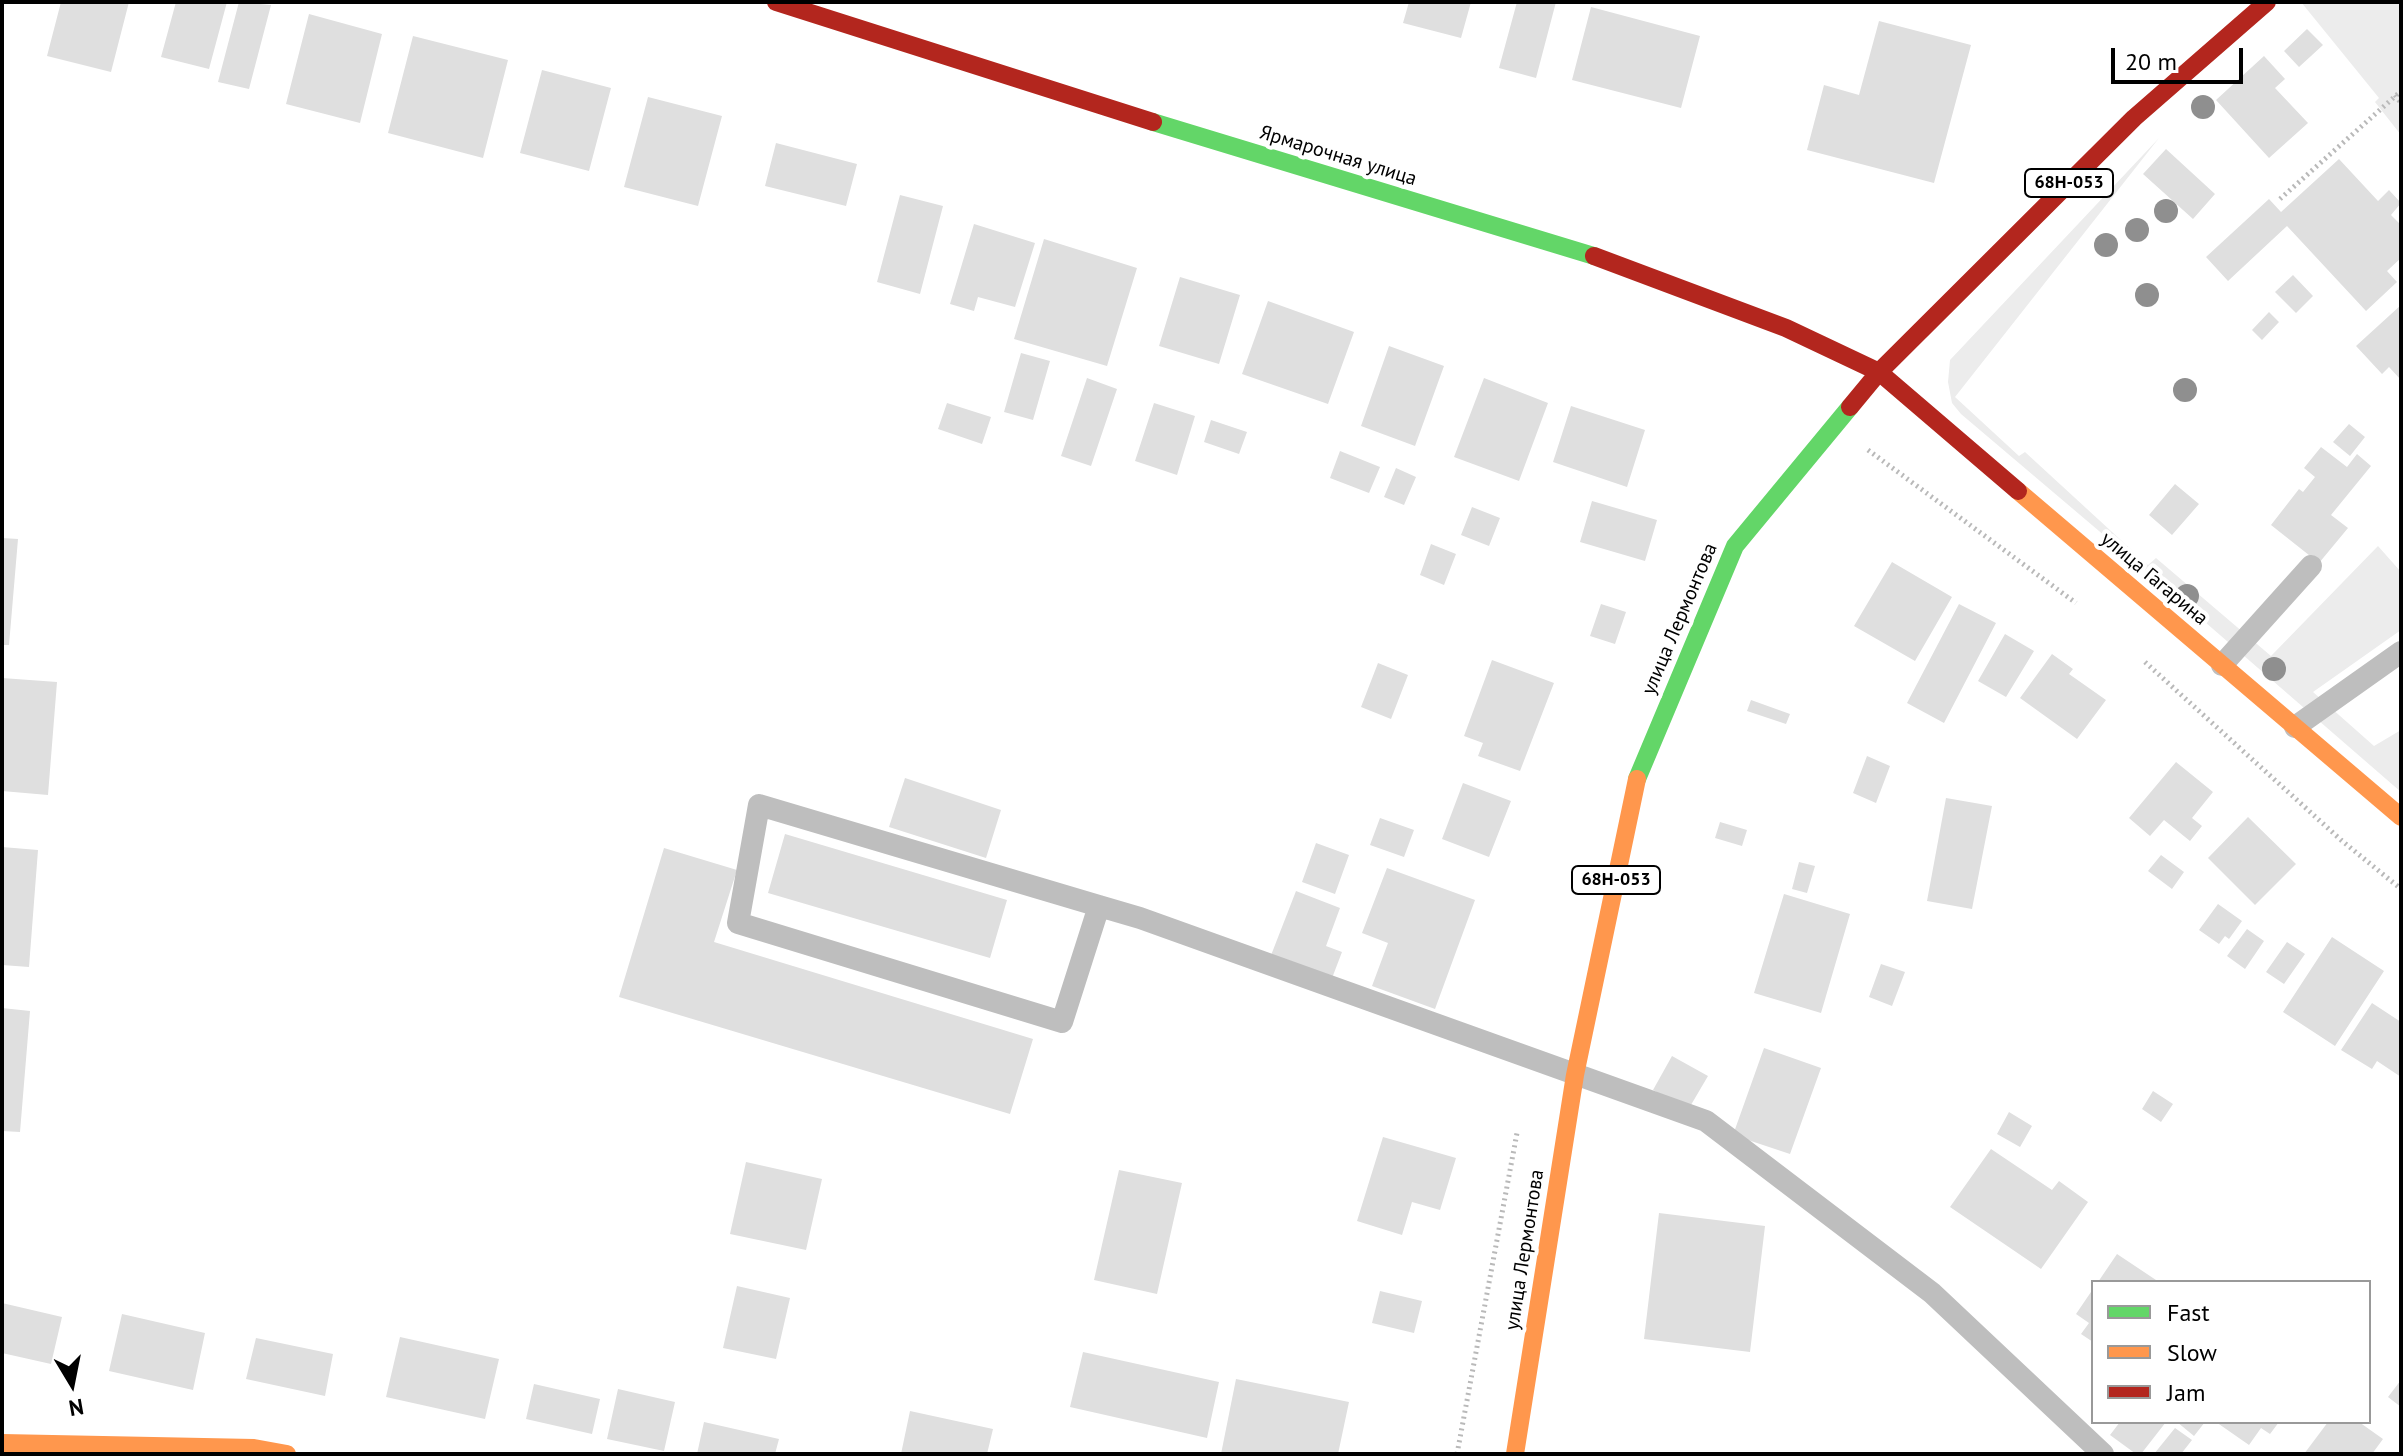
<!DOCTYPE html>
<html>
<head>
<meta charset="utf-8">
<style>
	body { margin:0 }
	#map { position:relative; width:2403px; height:1456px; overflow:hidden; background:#fff; font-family:"PT Sans",sans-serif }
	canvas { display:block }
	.frame { position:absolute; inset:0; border:4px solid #000; pointer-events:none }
	.legend { position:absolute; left:2091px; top:1280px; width:280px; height:144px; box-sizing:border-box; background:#fff; border:2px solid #999; margin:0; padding:10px 14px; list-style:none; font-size:24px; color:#000 }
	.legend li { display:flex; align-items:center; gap:16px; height:40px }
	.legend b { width:40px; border:2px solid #999 }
	.north { position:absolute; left:32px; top:1344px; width:80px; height:80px; -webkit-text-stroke:6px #fff; paint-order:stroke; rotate:170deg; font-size:22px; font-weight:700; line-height:32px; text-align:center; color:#000 }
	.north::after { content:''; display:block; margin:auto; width:28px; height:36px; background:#000; clip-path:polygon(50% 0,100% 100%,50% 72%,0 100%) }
	.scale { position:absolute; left:2111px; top:48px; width:132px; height:36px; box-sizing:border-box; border:4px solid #000; border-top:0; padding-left:10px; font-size:24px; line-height:28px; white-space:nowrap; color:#000; -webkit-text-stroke:6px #fff; paint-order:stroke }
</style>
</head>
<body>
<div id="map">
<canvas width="2403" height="1456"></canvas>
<div class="frame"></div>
<ul class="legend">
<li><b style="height:10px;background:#63d668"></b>Fast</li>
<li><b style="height:10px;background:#ff974d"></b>Slow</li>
<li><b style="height:10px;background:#b3261e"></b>Jam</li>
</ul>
<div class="north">N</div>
<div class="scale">20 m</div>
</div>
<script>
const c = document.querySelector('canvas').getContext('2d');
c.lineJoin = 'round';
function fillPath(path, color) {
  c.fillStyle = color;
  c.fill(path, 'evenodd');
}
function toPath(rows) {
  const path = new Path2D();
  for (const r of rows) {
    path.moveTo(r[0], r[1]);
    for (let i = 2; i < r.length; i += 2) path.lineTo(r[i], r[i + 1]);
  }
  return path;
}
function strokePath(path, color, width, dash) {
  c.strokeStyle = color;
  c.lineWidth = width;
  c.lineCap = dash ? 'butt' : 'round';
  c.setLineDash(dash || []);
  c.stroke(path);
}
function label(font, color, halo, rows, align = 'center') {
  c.font = font + ' "PT Sans",sans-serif';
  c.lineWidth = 8;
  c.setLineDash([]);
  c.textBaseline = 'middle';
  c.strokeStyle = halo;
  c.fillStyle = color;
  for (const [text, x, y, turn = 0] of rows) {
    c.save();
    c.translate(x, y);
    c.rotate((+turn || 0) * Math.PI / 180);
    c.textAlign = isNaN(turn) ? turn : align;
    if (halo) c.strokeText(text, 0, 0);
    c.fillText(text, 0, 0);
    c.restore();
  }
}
fillPath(toPath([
	[2301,2,2401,2,2401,135,2375,102,2379,98],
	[2159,138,1955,397,2019,456,2025,452,2148,565,2156,558,2271,656,2378,546,2401,572,2401,630,2313,692,2374,746,2401,730,2401,792,2145,570,1961,414,1952,403,1948,382,1950,360]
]), '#ececec');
fillPath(toPath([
	[61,2,129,2,111,72,47,56],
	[176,2,227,2,209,69,161,57],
	[239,2,271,5,249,89,218,82],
	[1409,2,1471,2,1461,38,1403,23],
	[1517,2,1556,2,1536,78,1499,68],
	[1591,7,1700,36,1681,108,1572,80],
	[309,14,382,34,360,123,286,104],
	[1879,21,1971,45,1934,183,1807,150,1824,85,1859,95],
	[2307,29,2323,45,2299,67,2284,51],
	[413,36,508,60,483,158,388,133],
	[2264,56,2285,79,2275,88,2308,123,2269,158,2216,100],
	[542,70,611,88,589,171,520,153],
	[648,97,722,116,698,206,624,187],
	[776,143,857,164,846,206,765,186],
	[2166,149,2215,194,2193,219,2143,174],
	[2339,159,2378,201,2389,190,2401,203,2391,215,2401,225,2401,258,2387,271,2397,282,2366,311,2287,226,2228,281,2206,257,2269,199,2281,212],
	[900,195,943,206,920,294,877,282],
	[974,224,1035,243,1015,307,978,297,974,311,950,304],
	[1044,239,1137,268,1107,366,1014,339],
	[2293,275,2313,296,2296,313,2275,292],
	[1180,277,1240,295,1219,364,1159,346],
	[1268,301,1354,332,1328,404,1242,374],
	[2401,305,2401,380,2389,367,2382,374,2356,346],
	[2269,312,2279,322,2262,340,2252,330],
	[1389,346,1444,366,1415,446,1361,426],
	[1021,353,1050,361,1033,420,1004,412],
	[1087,378,1117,389,1091,466,1061,456],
	[1484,378,1548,403,1519,481,1454,457],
	[947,403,991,417,982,444,938,429],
	[1154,403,1195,416,1177,475,1135,461],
	[1571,406,1645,430,1627,487,1553,462],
	[1211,420,1247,432,1239,454,1204,442],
	[2349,424,2365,437,2350,456,2333,442],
	[2321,447,2347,467,2357,454,2371,466,2331,515,2348,528,2319,563,2271,525,2299,489,2303,492,2315,477,2304,468],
	[1340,451,1380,467,1369,493,1330,478],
	[1396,468,1416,477,1404,505,1384,497],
	[2175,484,2199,504,2172,535,2149,515],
	[1592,501,1657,520,1645,561,1580,542],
	[1472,507,1500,518,1489,546,1461,535],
	[2,538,18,539,9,645,2,645],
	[1431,544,1456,554,1444,585,1420,575],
	[1892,562,1952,597,1915,661,1854,626],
	[1601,604,1626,612,1615,644,1590,636],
	[1959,604,1996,623,1944,723,1907,703],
	[2005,634,2034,651,2006,697,1978,681],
	[2052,654,2073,669,2069,674,2106,700,2077,739,2020,698],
	[1492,660,1554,683,1520,771,1478,756,1483,743,1464,736],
	[1378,663,1408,675,1391,719,1361,707],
	[2,678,57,682,48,795,2,791],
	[1751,700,1790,714,1786,724,1747,711],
	[1867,756,1890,766,1876,803,1853,793],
	[2176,762,2213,792,2192,818,2202,826,2190,841,2164,820,2150,836,2129,818],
	[905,778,1001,810,986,858,889,827],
	[1463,783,1511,801,1489,857,1442,839],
	[1946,798,1992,806,1972,909,1927,901],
	[2248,817,2296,864,2255,905,2208,858],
	[1380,818,1414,830,1404,857,1370,845],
	[1720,822,1747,830,1742,846,1715,838],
	[785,834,1007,900,990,958,768,893],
	[1316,843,1349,855,1335,894,1302,882],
	[2,847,38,850,29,967,2,965],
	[664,848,737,870,714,942,1033,1039,1010,1114,619,997],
	[2161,855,2184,872,2172,889,2148,871],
	[1799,862,1815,866,1807,893,1792,889],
	[1387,868,1475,900,1435,1009,1372,986,1388,943,1362,933],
	[1296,891,1340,908,1326,946,1342,952,1329,986,1268,963],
	[1784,894,1850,914,1821,1013,1754,993],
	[2218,904,2242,921,2229,939,2225,936,2219,944,2199,930],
	[2247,929,2264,941,2245,969,2227,956],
	[2332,937,2384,971,2335,1046,2283,1012],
	[2287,942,2305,954,2284,984,2266,972],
	[1881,964,1905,972,1892,1006,1869,997],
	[2372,1003,2401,1022,2401,1077,2377,1061,2372,1069,2341,1050],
	[2,1008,30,1011,20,1132,2,1131],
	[1764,1048,1821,1068,1790,1154,1733,1135],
	[1672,1056,1708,1076,1688,1110,1653,1090],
	[2153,1091,2173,1104,2161,1122,2142,1109],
	[2009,1112,2032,1126,2020,1147,1997,1134],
	[1383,1137,1456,1158,1440,1210,1412,1202,1402,1235,1357,1221],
	[1991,1149,2052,1190,2059,1181,2088,1202,2041,1269,1950,1207],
	[746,1162,822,1179,806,1250,730,1234],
	[1119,1170,1182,1183,1157,1294,1094,1280],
	[1659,1213,1765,1226,1750,1352,1644,1339],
	[2117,1254,2159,1282,2098,1282],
	[737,1286,790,1298,776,1359,723,1348],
	[2093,1289,2093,1342,2081,1334,2089,1323,2076,1314],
	[1380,1291,1422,1301,1414,1333,1372,1323],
	[2,1303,62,1317,51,1364,2,1353],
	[122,1314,205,1333,193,1390,109,1371],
	[400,1337,499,1359,485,1419,386,1397],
	[256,1338,333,1354,325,1396,246,1379],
	[1083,1352,1219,1382,1207,1438,1070,1407],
	[1236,1379,1349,1402,1338,1454,1221,1454],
	[2401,1380,2401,1407,2388,1397],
	[534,1384,600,1399,592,1434,526,1419],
	[618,1389,675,1402,664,1451,607,1439],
	[910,1411,993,1429,987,1454,901,1454],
	[704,1422,779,1439,775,1454,697,1454],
	[2120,1422,2166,1422,2141,1454,2136,1454,2110,1435],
	[2177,1422,2205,1422,2194,1436],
	[2216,1422,2279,1422,2270,1434,2261,1428,2249,1445],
	[2328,1422,2359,1422,2383,1439,2372,1454,2304,1454],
	[2175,1428,2192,1440,2181,1454,2154,1454]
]), '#dfdfdf');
strokePath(toPath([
	[2395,95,2401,103],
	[2280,199,2401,91],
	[1868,450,2076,603],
	[2145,662,2341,840,2401,889],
	[1457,1454,1517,1133]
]), '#b9b9b9', 5, [2, 4]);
strokePath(toPath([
	[2222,665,2311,566],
	[2295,727,2401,652],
	[1099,906,1062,1022,738,923,759,805,1099,906,1140,918,1706,1121,1932,1293,2103,1454]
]), '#bebebe', 22);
strokePath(toPath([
	[1153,122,1594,256],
	[1637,779,1735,546,1850,407]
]), '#63d668', 18);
strokePath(toPath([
	[2018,491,2401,817],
	[2,1443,254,1448,287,1454],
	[1515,1454,1575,1075,1637,779]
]), '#ff974d', 18);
strokePath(toPath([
	[776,2,1153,122],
	[1594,256,1786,328,1879,372,2018,491],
	[1850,407,1879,372,2134,118,2267,2]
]), '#b3261e', 18);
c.fillStyle = '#8f8f8f';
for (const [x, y] of [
	[2203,107],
	[2166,211],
	[2137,230],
	[2106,245],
	[2147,295],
	[2185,390],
	[2187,596],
	[2274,669]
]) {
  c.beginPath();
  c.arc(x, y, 12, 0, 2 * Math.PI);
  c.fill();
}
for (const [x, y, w] of [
	[2069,183,88],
	[1616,880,88]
]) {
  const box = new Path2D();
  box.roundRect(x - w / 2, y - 14, w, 28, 6);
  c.fillStyle = '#fff';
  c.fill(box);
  strokePath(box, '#000', 2);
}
label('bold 18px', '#000', null, [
	["68Н-053",2069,183],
	["68Н-053",1616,880]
]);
label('20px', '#000', '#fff', [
	["Ярмарочная улица",1338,156,17],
	["улица Гагарина",2154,579,40],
	["улица Лермонтова",1680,619,-67],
	["улица Лермонтова",1525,1250,-81]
]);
</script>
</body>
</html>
